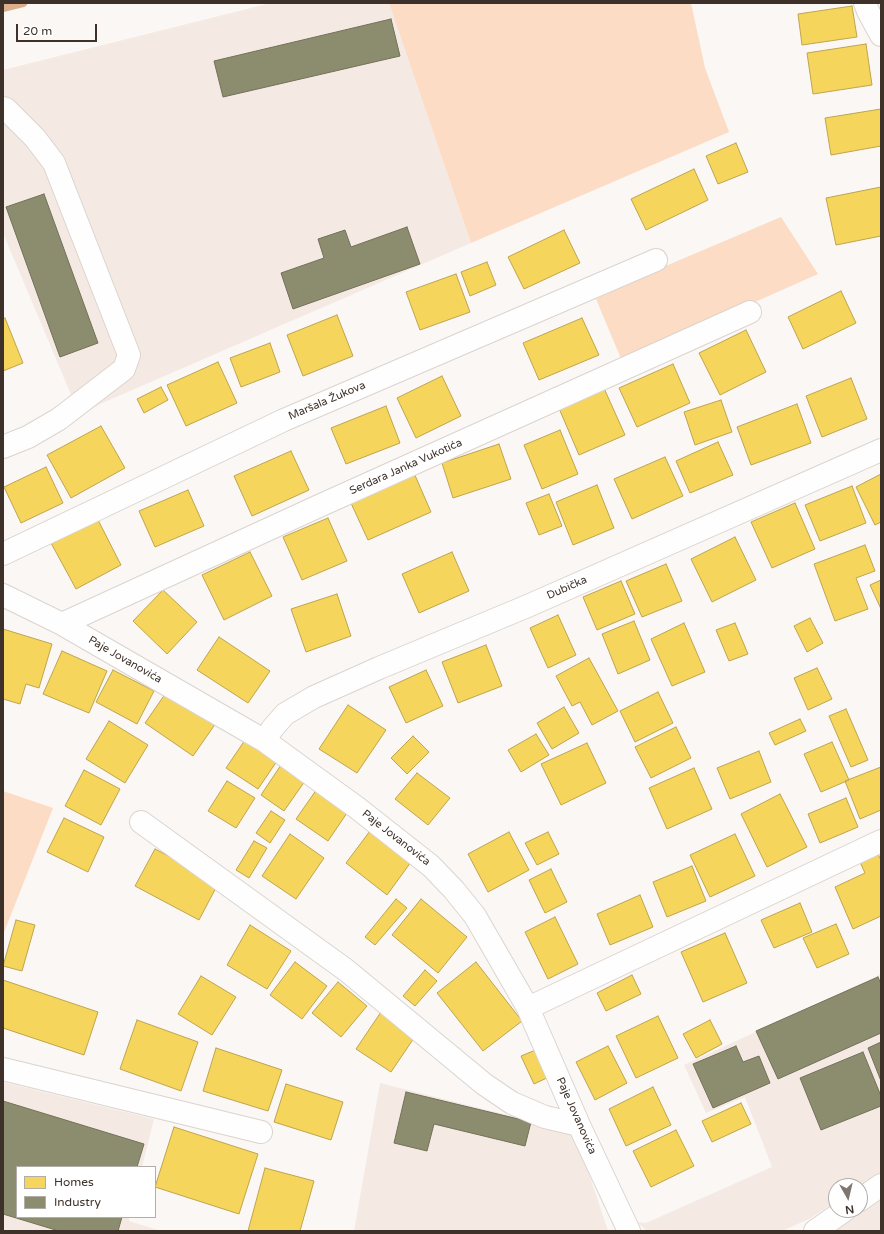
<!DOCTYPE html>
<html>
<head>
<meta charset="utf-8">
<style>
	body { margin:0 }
	#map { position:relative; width:884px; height:1234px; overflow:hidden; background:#faf7f5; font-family:"Varela Round",sans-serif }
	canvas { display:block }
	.frame { position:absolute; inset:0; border:4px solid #3d3129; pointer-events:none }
	.legend { position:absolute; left:16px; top:1166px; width:140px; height:52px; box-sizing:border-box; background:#fff; border:1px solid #b1ada9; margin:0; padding:5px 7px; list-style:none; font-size:12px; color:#3d3129 }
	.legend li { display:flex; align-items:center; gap:8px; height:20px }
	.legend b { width:20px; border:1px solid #b1ada9 }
	.north { position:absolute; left:828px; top:1178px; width:40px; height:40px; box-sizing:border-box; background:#fff; border:1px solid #b1ada9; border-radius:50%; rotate:172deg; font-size:11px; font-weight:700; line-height:16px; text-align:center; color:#3d3129 }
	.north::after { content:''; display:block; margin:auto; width:14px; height:18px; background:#7f7670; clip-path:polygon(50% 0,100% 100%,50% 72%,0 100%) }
	.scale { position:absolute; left:16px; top:24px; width:81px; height:18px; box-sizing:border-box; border:2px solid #3d3129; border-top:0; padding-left:5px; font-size:12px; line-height:14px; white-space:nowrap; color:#3d3129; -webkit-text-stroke:3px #fff; paint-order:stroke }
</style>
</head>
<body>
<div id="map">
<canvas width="884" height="1234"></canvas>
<div class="frame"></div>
<ul class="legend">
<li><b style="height:11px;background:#f6d55c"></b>Homes</li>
<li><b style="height:11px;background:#8c8c6e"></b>Industry</li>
</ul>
<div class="north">N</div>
<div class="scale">20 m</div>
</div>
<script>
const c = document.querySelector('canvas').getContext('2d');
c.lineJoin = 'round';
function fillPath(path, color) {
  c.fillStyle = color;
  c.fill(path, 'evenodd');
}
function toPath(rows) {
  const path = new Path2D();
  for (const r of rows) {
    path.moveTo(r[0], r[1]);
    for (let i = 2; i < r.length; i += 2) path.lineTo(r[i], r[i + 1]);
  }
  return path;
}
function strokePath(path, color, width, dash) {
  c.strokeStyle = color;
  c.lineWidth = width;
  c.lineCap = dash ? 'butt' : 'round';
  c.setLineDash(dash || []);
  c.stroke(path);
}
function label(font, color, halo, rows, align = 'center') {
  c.font = font + ' "Varela Round",sans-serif';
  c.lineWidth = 4;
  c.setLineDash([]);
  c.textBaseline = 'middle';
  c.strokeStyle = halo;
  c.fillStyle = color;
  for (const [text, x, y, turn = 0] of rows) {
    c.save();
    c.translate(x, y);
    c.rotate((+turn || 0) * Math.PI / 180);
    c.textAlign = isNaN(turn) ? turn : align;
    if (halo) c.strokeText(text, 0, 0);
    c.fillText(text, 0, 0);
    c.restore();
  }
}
fillPath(toPath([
	[271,3,389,3,471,243,100,404,80,416,3,233,3,70],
	[881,974,881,1172,860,1186,836,1186,836,1202,809,1219,782,1231,647,1231,637,1222,646,1223,772,1167,745,1097,706,1113,684,1065],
	[3,1082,154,1119,142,1167,17,1167,17,1217,129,1217,129,1221,161,1231,3,1231],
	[380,1083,575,1132,608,1231,354,1231],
	[881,1199,881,1231,832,1231]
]), '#f4eae3');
fillPath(toPath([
	[389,3,691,3,705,68,729,132,471,243],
	[781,217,818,274,622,361,596,299,668,265],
	[3,791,53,808,3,935]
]), '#fcdcc4');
const homes = toPath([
	[852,6,857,37,802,45,798,14,852,6],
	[866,44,872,85,813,94,807,53,866,44],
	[881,109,881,146,831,155,825,118,881,109],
	[736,143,748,172,718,184,706,156,736,143],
	[694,169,708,200,646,230,631,199,694,169],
	[881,187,881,236,836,245,826,198,881,187],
	[564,230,580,263,524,289,508,257,564,230],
	[487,262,496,285,470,296,461,272,487,262],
	[456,274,470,312,420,330,406,292,456,274],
	[841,291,856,323,803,349,788,317,841,291],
	[337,315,353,356,303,376,287,335,337,315],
	[5,318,23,363,3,371,3,319,5,318],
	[582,318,599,355,539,380,523,343,582,318],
	[746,330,766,372,720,395,699,353,746,330],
	[270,343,280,372,241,387,230,358,270,343],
	[218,362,237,403,186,426,167,385,218,362],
	[673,364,690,403,637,427,619,388,673,364],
	[442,376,461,416,416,438,397,398,442,376],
	[851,378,867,419,822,437,806,396,851,378],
	[603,386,625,435,579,455,558,406,603,386],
	[161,387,168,400,144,413,137,399,161,387],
	[721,400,732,432,695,445,684,412,721,400],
	[797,404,811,443,751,465,737,427,797,404],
	[386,406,400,443,346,464,331,428,386,406],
	[101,426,125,468,71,498,47,455,101,426],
	[560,430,578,474,542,489,524,445,560,430],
	[718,442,733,475,690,493,676,461,718,442],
	[499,444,511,479,453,498,442,463,499,444],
	[291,451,309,490,252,516,234,476,291,451],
	[665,457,683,496,632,519,614,479,665,457],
	[46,467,63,503,21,523,4,487,46,467],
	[414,473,431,512,368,540,350,501,414,473],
	[881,474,881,522,875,525,856,487,881,474],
	[597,485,614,528,573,545,556,502,597,485],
	[852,486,866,523,820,541,805,505,852,486],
	[188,490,204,526,155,547,139,511,188,490],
	[549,494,562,526,539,535,526,503,549,494],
	[795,503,815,549,772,568,751,522,795,503],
	[97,518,121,565,76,589,51,543,97,518],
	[328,518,347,561,302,580,283,537,328,518],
	[735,537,756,580,712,602,691,559,735,537],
	[865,545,875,571,856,578,868,609,835,621,814,564,865,545],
	[250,552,272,596,224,620,202,575,250,552],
	[452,552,469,591,419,613,402,574,452,552],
	[666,564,682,601,642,617,626,581,666,564],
	[881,580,881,609,870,585,881,580],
	[621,581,635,614,597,630,583,597,621,581],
	[163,590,197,622,167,654,133,621,163,590],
	[337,594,351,636,306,652,291,609,337,594],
	[558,615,576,655,548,668,530,628,558,615],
	[810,618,823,643,807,652,794,626,810,618],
	[634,621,650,660,618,674,602,634,634,621],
	[684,623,705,672,672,686,651,639,684,623],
	[735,623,748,654,729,661,716,630,735,623],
	[3,629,52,644,39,688,26,684,20,704,3,699,3,629],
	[219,637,270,671,248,703,197,670,219,637],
	[486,645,502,686,458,703,442,662,486,645],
	[62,651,107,671,89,713,43,694,62,651],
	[589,658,618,711,592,725,580,702,572,706,556,676,589,658],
	[817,668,832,699,808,710,794,678,817,668],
	[113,670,154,691,137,724,96,702,113,670],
	[426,670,443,706,406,723,389,687,426,670],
	[168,690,216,723,193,756,145,723,168,690],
	[658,692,673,723,635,742,620,711,658,692],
	[348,705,386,730,357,773,319,749,348,705],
	[564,707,579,733,552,749,537,723,564,707],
	[846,709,868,760,851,767,829,716,846,709],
	[800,719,806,731,775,745,769,733,800,719],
	[109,721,148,745,125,783,86,759,109,721],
	[676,727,691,758,651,778,635,747,676,727],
	[536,734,549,755,521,772,508,750,536,734],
	[413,736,429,752,407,774,391,758,413,736],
	[245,740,277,761,258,789,226,768,245,740],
	[832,742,849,780,821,792,804,754,832,742],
	[587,743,606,783,561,805,541,764,587,743],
	[759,751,771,782,730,799,717,768,759,751],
	[281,765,305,781,284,811,261,795,281,765],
	[881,767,881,810,860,819,845,781,881,767],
	[694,768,712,809,667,829,649,788,694,768],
	[84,770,120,789,101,825,65,806,84,770],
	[417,773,450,798,428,825,395,799,417,773],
	[227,781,255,798,236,828,208,811,227,781],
	[317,789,349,810,328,841,296,819,317,789],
	[780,794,807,847,767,867,741,814,780,794],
	[846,798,858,827,820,843,808,814,846,798],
	[271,811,285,820,270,843,256,833,271,811],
	[64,818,104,837,88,872,47,852,64,818],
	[370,831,411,862,387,895,346,863,370,831],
	[509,832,529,870,488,892,468,854,509,832],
	[548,832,559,854,537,865,525,843,548,832],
	[290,834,324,858,296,899,262,876,290,834],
	[735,834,755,876,710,897,690,855,735,834],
	[254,841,267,848,249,878,236,870,254,841],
	[155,849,219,882,199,920,135,886,155,849],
	[878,854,881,860,881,916,853,929,835,887,865,873,860,862,878,854],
	[692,866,706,901,667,917,653,882,692,866],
	[551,869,567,902,545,913,529,880,551,869],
	[640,895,653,927,610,945,597,914,640,895],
	[396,899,407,908,375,945,365,937,396,899],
	[421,899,467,937,438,973,392,935,421,899],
	[800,903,812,932,774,948,761,920,800,903],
	[555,917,578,964,548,979,525,932,555,917],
	[16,920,35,925,22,971,3,966,16,920],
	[836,924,849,954,817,968,803,938,836,924],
	[250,925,291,951,267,989,227,965,250,925],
	[725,933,747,983,703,1002,681,952,725,933],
	[295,962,327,986,302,1019,270,995,295,962],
	[476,962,522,1021,483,1051,437,993,476,962],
	[425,970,437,981,415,1006,403,996,425,970],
	[632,975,641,994,606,1011,597,993,632,975],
	[201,976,236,997,212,1035,178,1014,201,976],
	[3,980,98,1012,84,1055,3,1028,3,980],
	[338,982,367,1006,341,1037,312,1013,338,982],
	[381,1012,416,1035,391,1072,356,1049,381,1012],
	[658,1016,678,1058,636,1078,616,1036,658,1016],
	[137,1020,198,1042,181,1091,120,1069,137,1020],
	[710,1020,722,1044,696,1058,683,1034,710,1020],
	[608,1046,627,1083,595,1100,576,1062,608,1046],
	[216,1048,282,1070,268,1111,203,1091,216,1048],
	[538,1049,551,1076,534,1084,521,1056,538,1049],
	[286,1084,343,1102,331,1140,274,1122,286,1084],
	[653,1087,671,1125,626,1146,609,1109,653,1087],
	[741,1103,751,1124,712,1142,702,1121,741,1103],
	[174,1127,258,1154,239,1214,155,1187,174,1127],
	[676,1130,694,1166,651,1187,633,1151,676,1130],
	[265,1168,314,1181,300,1231,248,1231,265,1168]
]);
fillPath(homes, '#f6d55c');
strokePath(homes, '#bea44d', 1);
const industry = toPath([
	[391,19,400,56,223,97,214,61,391,19],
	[44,194,98,343,60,357,6,207,44,194],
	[407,227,420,264,293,309,281,273,324,258,318,239,345,230,351,247,407,227],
	[878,977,881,984,881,1033,778,1079,756,1031,878,977],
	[881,1042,881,1081,868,1048,881,1042],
	[736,1046,743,1062,759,1056,770,1083,713,1108,693,1064,736,1046],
	[863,1052,881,1096,881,1106,821,1130,800,1078,863,1052],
	[406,1092,531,1122,525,1146,434,1124,427,1151,394,1143,406,1092],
	[3,1101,144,1144,137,1167,17,1167,17,1217,122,1217,118,1231,59,1231,3,1214,3,1101]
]);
fillPath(industry, '#8c8c6e');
strokePath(industry, '#747159', 1);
strokePath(toPath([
	[3,8,23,3]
]), '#dbaf8b', 8);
const minor = toPath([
	[865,3,868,11,881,35],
	[3,108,6,109,35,138,54,163,129,355,124,369,59,419,28,437,3,447],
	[3,554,284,420,656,260],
	[3,595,62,624,265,741,356,807,431,866,454,890,475,916,528,1008,579,1125,629,1231],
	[62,624,319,506,750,312],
	[265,741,272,729,285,714,314,697,379,668,530,605,881,450],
	[141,822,346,970,484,1084,512,1103,545,1117,579,1125],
	[528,1008,881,841],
	[3,1069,261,1132],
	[860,1200,881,1185],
	[815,1231,845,1210]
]);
strokePath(minor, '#dbd4ce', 24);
strokePath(minor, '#fefefe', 22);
label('11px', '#3d3129', '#fff', [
	["Maršala Žukova",327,401,-23],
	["Serdara Janka Vukotića",406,467,-24],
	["Dubička",567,588,-24],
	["Paje Jovanovića",125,660,30],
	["Paje Jovanovića",396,838,38],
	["Paje Jovanovića",576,1116,66]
]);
</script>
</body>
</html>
